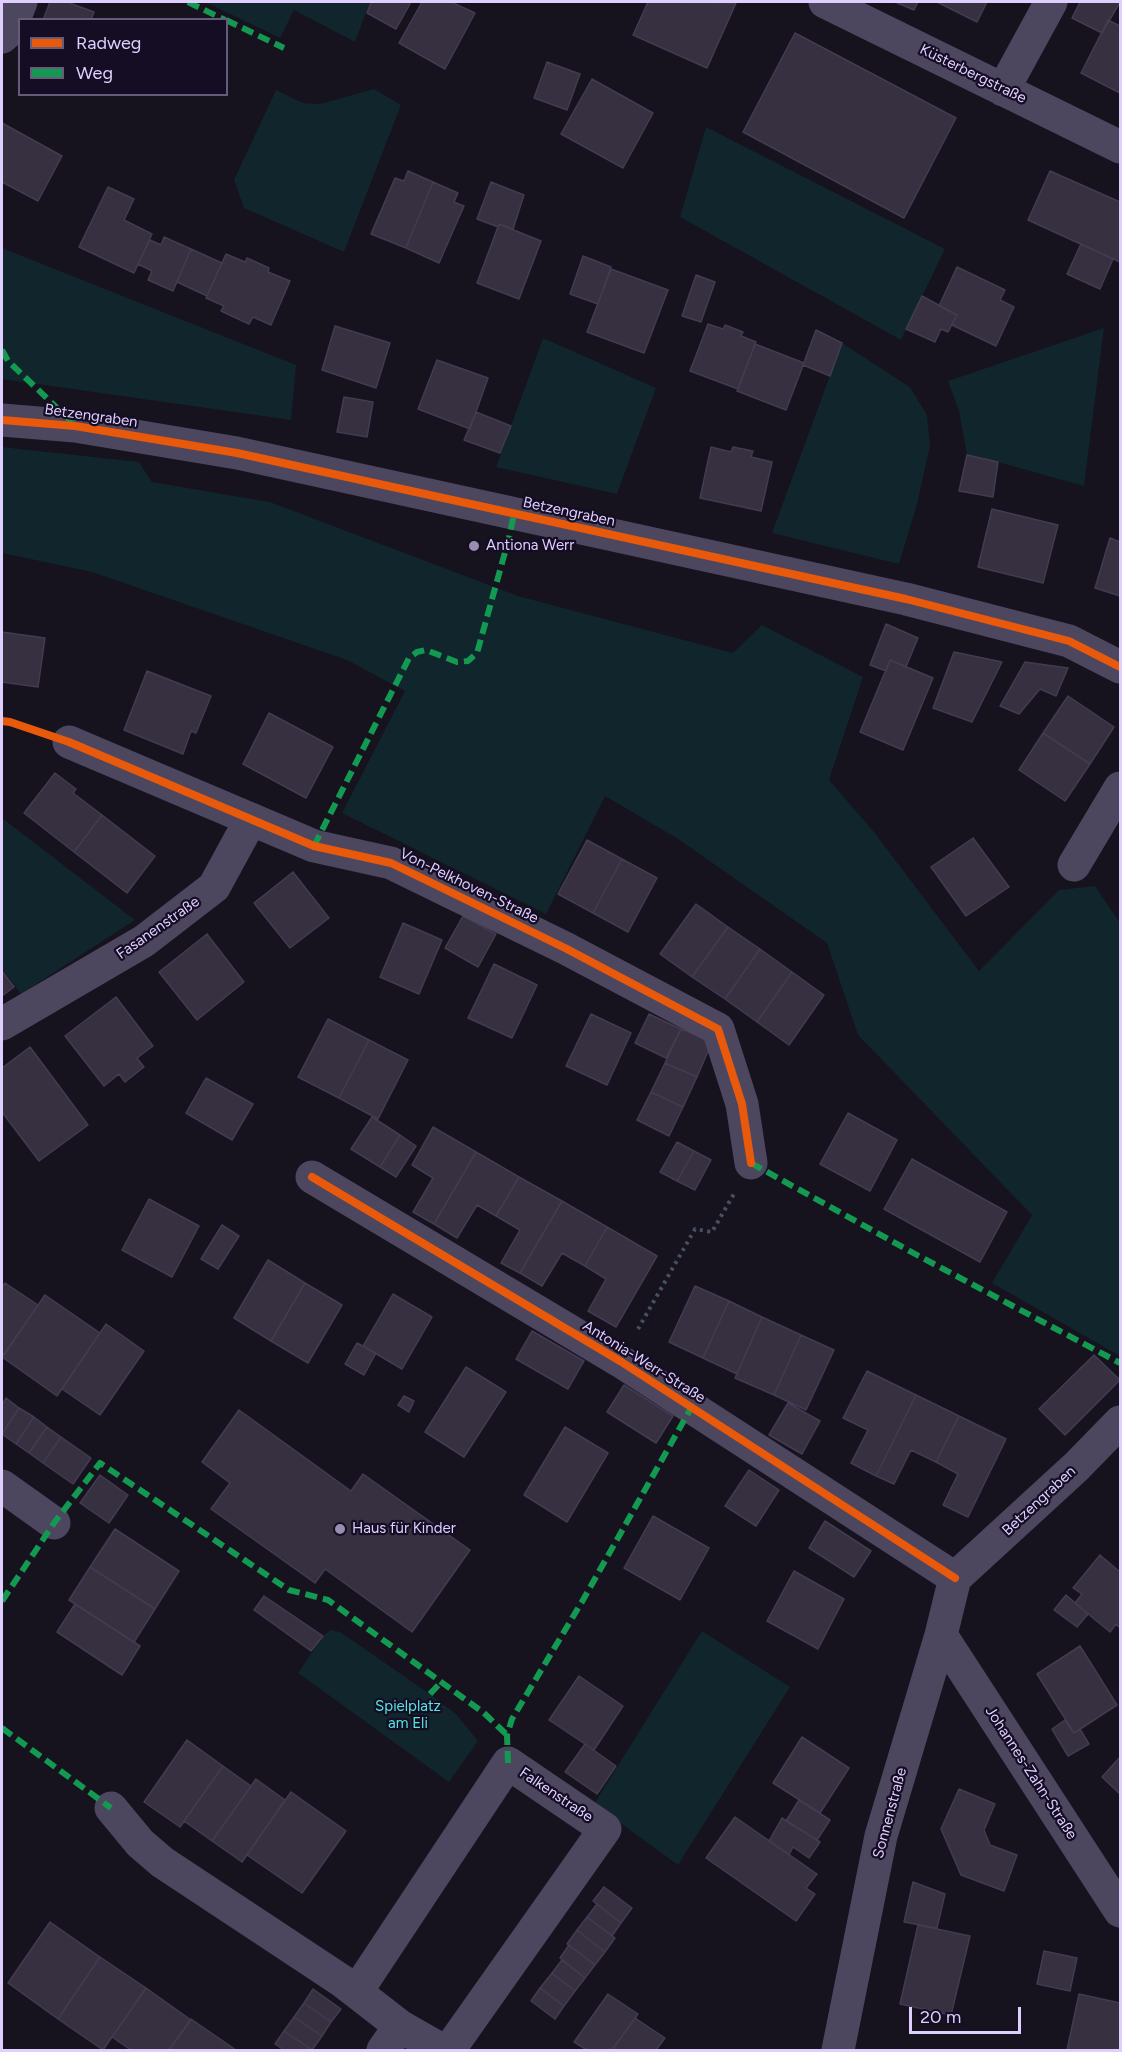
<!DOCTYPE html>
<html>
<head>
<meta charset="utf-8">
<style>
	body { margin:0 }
	#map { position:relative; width:1122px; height:2052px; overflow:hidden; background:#16121e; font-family:Figtree,sans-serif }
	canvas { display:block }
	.frame { position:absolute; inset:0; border:3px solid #dfcfff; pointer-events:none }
	.legend { position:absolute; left:18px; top:18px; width:210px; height:78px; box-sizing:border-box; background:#150d23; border:2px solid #665b7b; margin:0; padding:8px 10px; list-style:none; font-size:18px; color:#dfcfff }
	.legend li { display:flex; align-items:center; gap:12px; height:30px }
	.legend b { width:30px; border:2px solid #665b7b }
	.scale { position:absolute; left:909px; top:2007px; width:112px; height:27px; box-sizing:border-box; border:3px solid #dfcfff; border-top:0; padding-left:8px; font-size:18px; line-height:21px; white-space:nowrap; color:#dfcfff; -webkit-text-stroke:4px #150d23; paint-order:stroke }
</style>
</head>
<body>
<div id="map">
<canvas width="1122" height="2052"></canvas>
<div class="frame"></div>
<ul class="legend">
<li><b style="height:8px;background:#e8590c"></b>Radweg</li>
<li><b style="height:8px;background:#139951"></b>Weg</li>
</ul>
<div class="scale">20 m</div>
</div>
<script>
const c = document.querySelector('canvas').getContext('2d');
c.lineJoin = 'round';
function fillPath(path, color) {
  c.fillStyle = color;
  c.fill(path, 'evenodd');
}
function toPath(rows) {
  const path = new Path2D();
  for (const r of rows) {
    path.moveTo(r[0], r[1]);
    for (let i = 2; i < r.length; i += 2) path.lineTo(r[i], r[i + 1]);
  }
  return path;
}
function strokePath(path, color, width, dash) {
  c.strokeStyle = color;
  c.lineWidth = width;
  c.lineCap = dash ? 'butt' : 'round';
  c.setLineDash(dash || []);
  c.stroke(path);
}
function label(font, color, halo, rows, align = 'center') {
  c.font = font + ' Figtree,sans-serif';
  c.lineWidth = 4.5;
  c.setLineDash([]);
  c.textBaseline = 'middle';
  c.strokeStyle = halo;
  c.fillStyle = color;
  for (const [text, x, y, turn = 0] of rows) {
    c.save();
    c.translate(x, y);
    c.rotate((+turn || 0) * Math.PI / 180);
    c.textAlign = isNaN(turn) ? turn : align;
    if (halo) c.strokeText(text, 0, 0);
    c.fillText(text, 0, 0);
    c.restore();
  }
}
fillPath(toPath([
	[205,2,370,2,355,42,294,10,280,38],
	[374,89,401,105,344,252,244,208,234,180,276,90,303,103,320,104],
	[706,127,945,249,901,340,680,217],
	[2,248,296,365,291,420,2,379],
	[1104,328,1084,486,998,462,967,455,959,411,948,381],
	[543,338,656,388,617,494,496,467],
	[842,343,910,387,927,415,930,446,917,504,899,564,772,533],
	[2,447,139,462,152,482,270,502,518,596,733,653,762,625,863,677,829,780,874,832,979,971,1059,890,1095,886,1120,923,1120,1356,992,1283,1032,1215,858,1035,827,943,678,839,605,796,546,914,342,813,405,691,347,660,176,601,92,572,2,553],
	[2,818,135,920,21,994,2,969],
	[331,1630,340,1632,430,1694,456,1714,478,1741,449,1782,298,1673,323,1636],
	[702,1631,790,1687,678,1865,594,1804]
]), '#10252c');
const building = toPath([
	[50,2,67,2,94,12,91,20,43,20,50,2],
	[371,2,411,2,396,29,367,13,371,2],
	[422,2,451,2,475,13,445,69,399,43,422,2],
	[648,2,736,3,707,68,633,35,648,2],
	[895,2,918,2,914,10,895,2],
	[937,2,987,2,977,22,937,2],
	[1080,2,1120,2,1102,33,1072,18,1080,2],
	[1108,20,1120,26,1120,93,1081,73,1108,20],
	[795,33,956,118,904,218,743,132,795,33],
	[547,62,580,74,567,110,534,98,547,62],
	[592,79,653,113,623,168,561,134,592,79],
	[2,123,62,156,38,201,2,182,2,123],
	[408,171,433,182,406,248,371,234,395,178,404,181,408,171],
	[1050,171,1120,202,1120,262,1028,220,1050,171],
	[433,182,458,193,454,202,464,206,439,263,406,248,433,182],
	[491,182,524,195,513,229,499,224,498,227,477,219,491,182],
	[108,187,134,199,124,220,152,234,134,273,79,247,108,187],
	[499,224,541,241,519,299,477,283,499,224],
	[164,237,191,249,173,291,148,280,152,271,138,264,150,240,161,245,164,237],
	[1081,244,1113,259,1100,289,1067,274,1081,244],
	[191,249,222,263,207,296,177,282,191,249],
	[226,254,245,262,247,258,269,268,268,272,290,281,271,325,253,317,249,324,221,311,224,306,206,298,226,254],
	[583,256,611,267,598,304,570,294,583,256],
	[957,267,1005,290,1000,300,1014,307,996,346,952,325,957,315,939,306,957,267],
	[611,269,668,290,644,353,587,332,611,269],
	[696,275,715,282,701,322,682,316,696,275],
	[922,296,957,315,948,332,941,329,935,342,906,329,922,296],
	[708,324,723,329,725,325,743,332,741,336,756,342,738,389,690,371,708,324],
	[335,326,390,343,376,388,322,370,335,326],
	[816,330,842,343,830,376,803,365,816,330],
	[755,344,804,363,786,410,737,391,755,344],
	[437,360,488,378,470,429,418,409,437,360],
	[344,397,373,402,367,437,337,432,344,397],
	[476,412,511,426,500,453,464,440,476,412],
	[711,447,731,452,733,447,753,451,751,457,772,462,761,511,700,498,711,447],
	[967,455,998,462,993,497,959,491,967,455],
	[992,509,1058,525,1043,583,978,567,992,509],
	[1110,538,1120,542,1120,596,1095,588,1110,538],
	[886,624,918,638,906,667,890,660,886,671,870,665,886,624],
	[2,632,45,638,38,687,2,682,2,632],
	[954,652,1002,662,972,722,933,708,954,652],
	[890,660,933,678,903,750,860,732,890,660],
	[1025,662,1068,668,1056,696,1040,689,1019,714,1000,706,1025,662],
	[147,671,211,696,196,733,191,731,183,754,124,730,147,671],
	[1068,696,1114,727,1090,764,1043,733,1068,696],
	[269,713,333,747,306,798,243,764,269,713],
	[1043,733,1090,764,1065,801,1019,770,1043,733],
	[55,773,76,789,73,793,102,815,74,852,24,813,55,773],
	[102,815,155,856,127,893,74,852,102,815],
	[973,838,1009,887,966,916,931,867,973,838],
	[587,840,622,859,593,913,558,894,587,840],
	[622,859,657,878,628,932,593,913,622,859],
	[293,872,329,918,290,948,254,903,293,872],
	[696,904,728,927,692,977,660,954,696,904],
	[463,916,496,934,478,967,445,948,463,916],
	[403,923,442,940,419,994,380,977,403,923],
	[728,927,760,949,725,999,692,977,728,927],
	[207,934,244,982,197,1020,159,972,207,934],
	[760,949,792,972,757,1022,725,999,760,949],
	[494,964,537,985,512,1038,468,1018,494,964],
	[2,971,14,987,2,996,2,971],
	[792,972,824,995,789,1045,757,1022,792,972],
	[116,997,153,1046,137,1058,144,1067,125,1082,119,1074,104,1086,65,1036,116,997],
	[591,1014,631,1033,607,1085,566,1066,591,1014],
	[649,1014,681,1029,666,1058,635,1043,649,1014],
	[328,1019,369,1040,339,1098,298,1077,328,1019],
	[681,1029,712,1042,697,1077,665,1063,681,1029],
	[369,1040,408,1060,378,1119,339,1098,369,1040],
	[30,1047,88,1125,39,1161,2,1112,2,1068,30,1047],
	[665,1063,697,1077,683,1107,651,1092,665,1063],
	[206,1078,253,1104,232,1140,186,1113,206,1078],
	[651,1092,683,1107,669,1136,637,1120,651,1092],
	[848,1113,897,1140,870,1191,820,1164,848,1113],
	[372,1117,400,1135,380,1167,351,1149,372,1117],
	[433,1127,476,1152,434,1224,413,1212,433,1178,412,1165,433,1127],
	[400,1135,416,1146,396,1177,380,1167,400,1135],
	[677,1142,694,1151,677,1181,660,1172,677,1142],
	[694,1151,711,1160,695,1190,677,1181,694,1151],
	[476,1152,519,1177,496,1216,477,1205,457,1238,434,1224,476,1152],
	[912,1159,1007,1212,980,1262,884,1209,912,1159],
	[519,1177,562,1201,520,1273,501,1263,520,1230,496,1216,519,1177],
	[149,1199,199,1226,172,1277,122,1250,149,1199],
	[562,1201,607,1227,585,1266,562,1253,542,1286,520,1273,562,1201],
	[222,1225,239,1236,218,1269,201,1259,222,1225],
	[607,1227,657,1256,616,1327,588,1311,606,1279,585,1266,607,1227],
	[268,1260,305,1283,271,1341,234,1318,268,1260],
	[5,1283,38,1305,2,1358,2,1288,5,1283],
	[305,1283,342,1305,308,1363,271,1341,305,1283],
	[695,1286,729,1301,703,1358,669,1342,695,1286],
	[393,1294,432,1317,402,1369,363,1346,393,1294],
	[45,1295,100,1333,57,1396,2,1357,45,1295],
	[729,1301,762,1317,737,1374,703,1358,729,1301],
	[762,1317,801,1335,774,1395,735,1378,762,1317],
	[106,1324,144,1351,100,1415,62,1389,106,1324],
	[532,1331,584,1361,568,1389,516,1359,532,1331],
	[801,1335,834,1350,806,1410,774,1395,801,1335],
	[357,1343,376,1353,364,1375,345,1364,357,1343],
	[1094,1355,1120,1380,1065,1435,1039,1409,1094,1355],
	[466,1367,506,1392,464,1457,425,1432,466,1367],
	[867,1371,916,1395,876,1476,851,1463,868,1430,843,1418,867,1371],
	[624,1385,673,1416,656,1443,607,1412,624,1385],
	[916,1395,959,1416,936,1462,911,1450,894,1484,876,1476,916,1395],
	[404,1396,414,1401,409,1412,398,1405,404,1396],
	[6,1398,19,1408,2,1434,2,1405,6,1398],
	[788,1403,820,1421,802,1454,769,1435,788,1403],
	[19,1408,34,1417,16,1444,2,1434,19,1408],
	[239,1410,351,1491,363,1474,470,1550,412,1632,325,1569,315,1583,211,1509,230,1483,202,1462,239,1410],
	[959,1416,1006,1439,968,1517,943,1505,958,1474,936,1462,959,1416],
	[34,1417,47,1427,29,1453,16,1444,34,1417],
	[47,1427,61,1437,43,1463,29,1453,47,1427],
	[565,1427,608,1453,567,1522,524,1495,565,1427],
	[61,1437,91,1458,73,1484,43,1463,61,1437],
	[749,1470,779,1490,756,1526,725,1506,749,1470],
	[100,1475,128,1495,109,1523,80,1503,100,1475],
	[653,1516,709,1548,680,1600,624,1568,653,1516],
	[825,1521,871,1551,854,1577,809,1548,825,1521],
	[115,1529,179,1571,155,1609,90,1567,115,1529],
	[1100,1555,1120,1572,1120,1628,1116,1624,1110,1632,1075,1603,1082,1594,1073,1588,1100,1555],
	[90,1567,155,1609,134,1642,69,1600,90,1567],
	[794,1571,844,1599,818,1649,767,1621,794,1571],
	[1066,1595,1088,1614,1077,1627,1054,1610,1066,1595],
	[264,1596,323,1636,311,1651,254,1610,264,1596],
	[75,1604,140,1646,122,1675,57,1632,75,1604],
	[1080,1646,1117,1705,1074,1733,1037,1674,1080,1646],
	[579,1676,623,1706,594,1750,549,1720,579,1676],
	[1065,1720,1074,1733,1080,1729,1089,1744,1068,1756,1052,1729,1065,1720],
	[802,1737,849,1768,820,1813,773,1783,802,1737],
	[187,1740,223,1766,180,1827,144,1802,187,1740],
	[585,1744,616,1766,597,1794,565,1772,585,1744],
	[1120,1757,1120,1794,1102,1777,1120,1757],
	[223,1766,251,1786,212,1841,184,1821,223,1766],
	[256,1779,285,1800,242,1862,212,1841,256,1779],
	[959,1789,995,1804,984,1830,990,1845,1017,1855,1004,1891,961,1875,941,1829,959,1789],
	[291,1792,346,1831,302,1893,247,1855,291,1792],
	[799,1800,830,1820,817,1840,786,1821,799,1800],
	[735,1817,817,1874,806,1888,815,1894,796,1921,706,1858,735,1817],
	[782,1818,820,1842,809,1858,793,1847,789,1855,769,1841,782,1818],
	[913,1882,945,1894,937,1928,904,1922,913,1882],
	[604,1887,632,1908,621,1923,593,1901,604,1887],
	[597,1904,621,1923,612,1936,587,1917,597,1904],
	[587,1917,615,1938,605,1952,577,1930,587,1917],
	[50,1922,100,1957,58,2019,8,1983,50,1922],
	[918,1925,970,1936,951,2015,900,2004,918,1925],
	[577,1930,605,1952,595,1965,567,1944,577,1930],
	[569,1945,595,1965,585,1978,560,1958,569,1945],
	[1044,1951,1077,1958,1070,1991,1037,1984,1044,1951],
	[100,1957,146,1988,103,2050,58,2019,100,1957],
	[562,1960,585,1978,575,1991,552,1973,562,1960],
	[552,1973,575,1991,564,2006,540,1988,552,1973],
	[146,1988,191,2020,169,2050,131,2050,112,2037,146,1988],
	[540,1988,564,2006,555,2019,531,2001,540,1988],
	[313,1989,341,2009,331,2022,304,2003,313,1989],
	[608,1994,638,2014,612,2050,587,2050,574,2042,608,1994],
	[1079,1994,1120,2003,1120,2050,1067,2050,1079,1994],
	[304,2003,331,2022,322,2036,294,2017,304,2003],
	[294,2017,322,2036,312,2050,284,2031,294,2017],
	[635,2018,665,2038,656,2050,612,2050,635,2018],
	[191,2019,236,2050,169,2050,191,2019],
	[284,2031,312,2050,284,2050,275,2044,284,2031]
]);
fillPath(building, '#363040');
strokePath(building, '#443b53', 1.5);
strokePath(toPath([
	[2,721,10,722,37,731],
	[638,1329,695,1229,712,1232,735,1192]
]), '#475062', 4, [3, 4.5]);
strokePath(toPath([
	[825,2,1120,147],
	[2,37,10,30,21,2],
	[1003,90,1051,2],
	[2,420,75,426,237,453,906,599,1069,641,1120,667],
	[69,742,314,846,391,863,565,948,718,1029,742,1104,751,1163],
	[1074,865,1120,788],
	[2,1024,144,941,214,887,251,819],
	[312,1177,620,1361,955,1578],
	[2,1486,54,1523],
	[955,1578,1076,1467,1120,1422],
	[941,1635,1120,1911],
	[111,1808,140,1843,162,1862,342,1981,400,2026],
	[357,1991,508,1763,605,1829,449,2050],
	[383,2050,400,2026,442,2050],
	[838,2050,881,1836,941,1635,955,1578]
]), '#4c465f', 33);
strokePath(toPath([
	[188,2,225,20],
	[226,20,284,48],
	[2,350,8,361,75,425],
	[314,846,409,658,417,652,426,650,457,662,468,661,477,653,509,538,514,514],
	[751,1163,917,1255,1120,1363],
	[2,1601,54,1523,100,1463,289,1590,328,1600,484,1713,507,1735],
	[430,1694,441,1682],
	[2,1728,111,1808],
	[508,1763,507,1735,512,1719,583,1600,691,1408]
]), '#139951', 6, [12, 6]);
strokePath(toPath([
	[2,420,75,426,237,453,906,599,1069,641,1120,667],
	[2,721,10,722,69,742,314,846,391,863,565,948,718,1029,742,1104,751,1163],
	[312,1177,620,1361,955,1578]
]), '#e8590c', 8);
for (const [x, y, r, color] of [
	[474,546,6,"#998db0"],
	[340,1529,6,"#998db0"]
]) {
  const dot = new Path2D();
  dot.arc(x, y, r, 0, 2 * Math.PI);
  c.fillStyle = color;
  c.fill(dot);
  strokePath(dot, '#150d23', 2);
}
label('15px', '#dfcfff', '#150d23', [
	["Küsterbergstraße",973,74,26],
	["Betzengraben",91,416,8],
	["Betzengraben",569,512,12],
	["Von-Pelkhoven-Straße",469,886,26],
	["Fasanenstraße",158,928,-35],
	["Antonia-Werr-Straße",644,1362,32],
	["Betzengraben",1039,1501,-43],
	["Johannes-Zahn-Straße",1031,1773,57],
	["Falkenstraße",556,1795,34],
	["Sonnenstraße",890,1813,-75]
]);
label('15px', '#dfcfff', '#150d23', [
	["Antiona Werr",486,546],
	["Haus für Kinder",352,1529]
], 'left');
label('15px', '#54e6e0', '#150d23', [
	["Spielplatz",408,1707],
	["am Eli",408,1724]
]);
</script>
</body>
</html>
